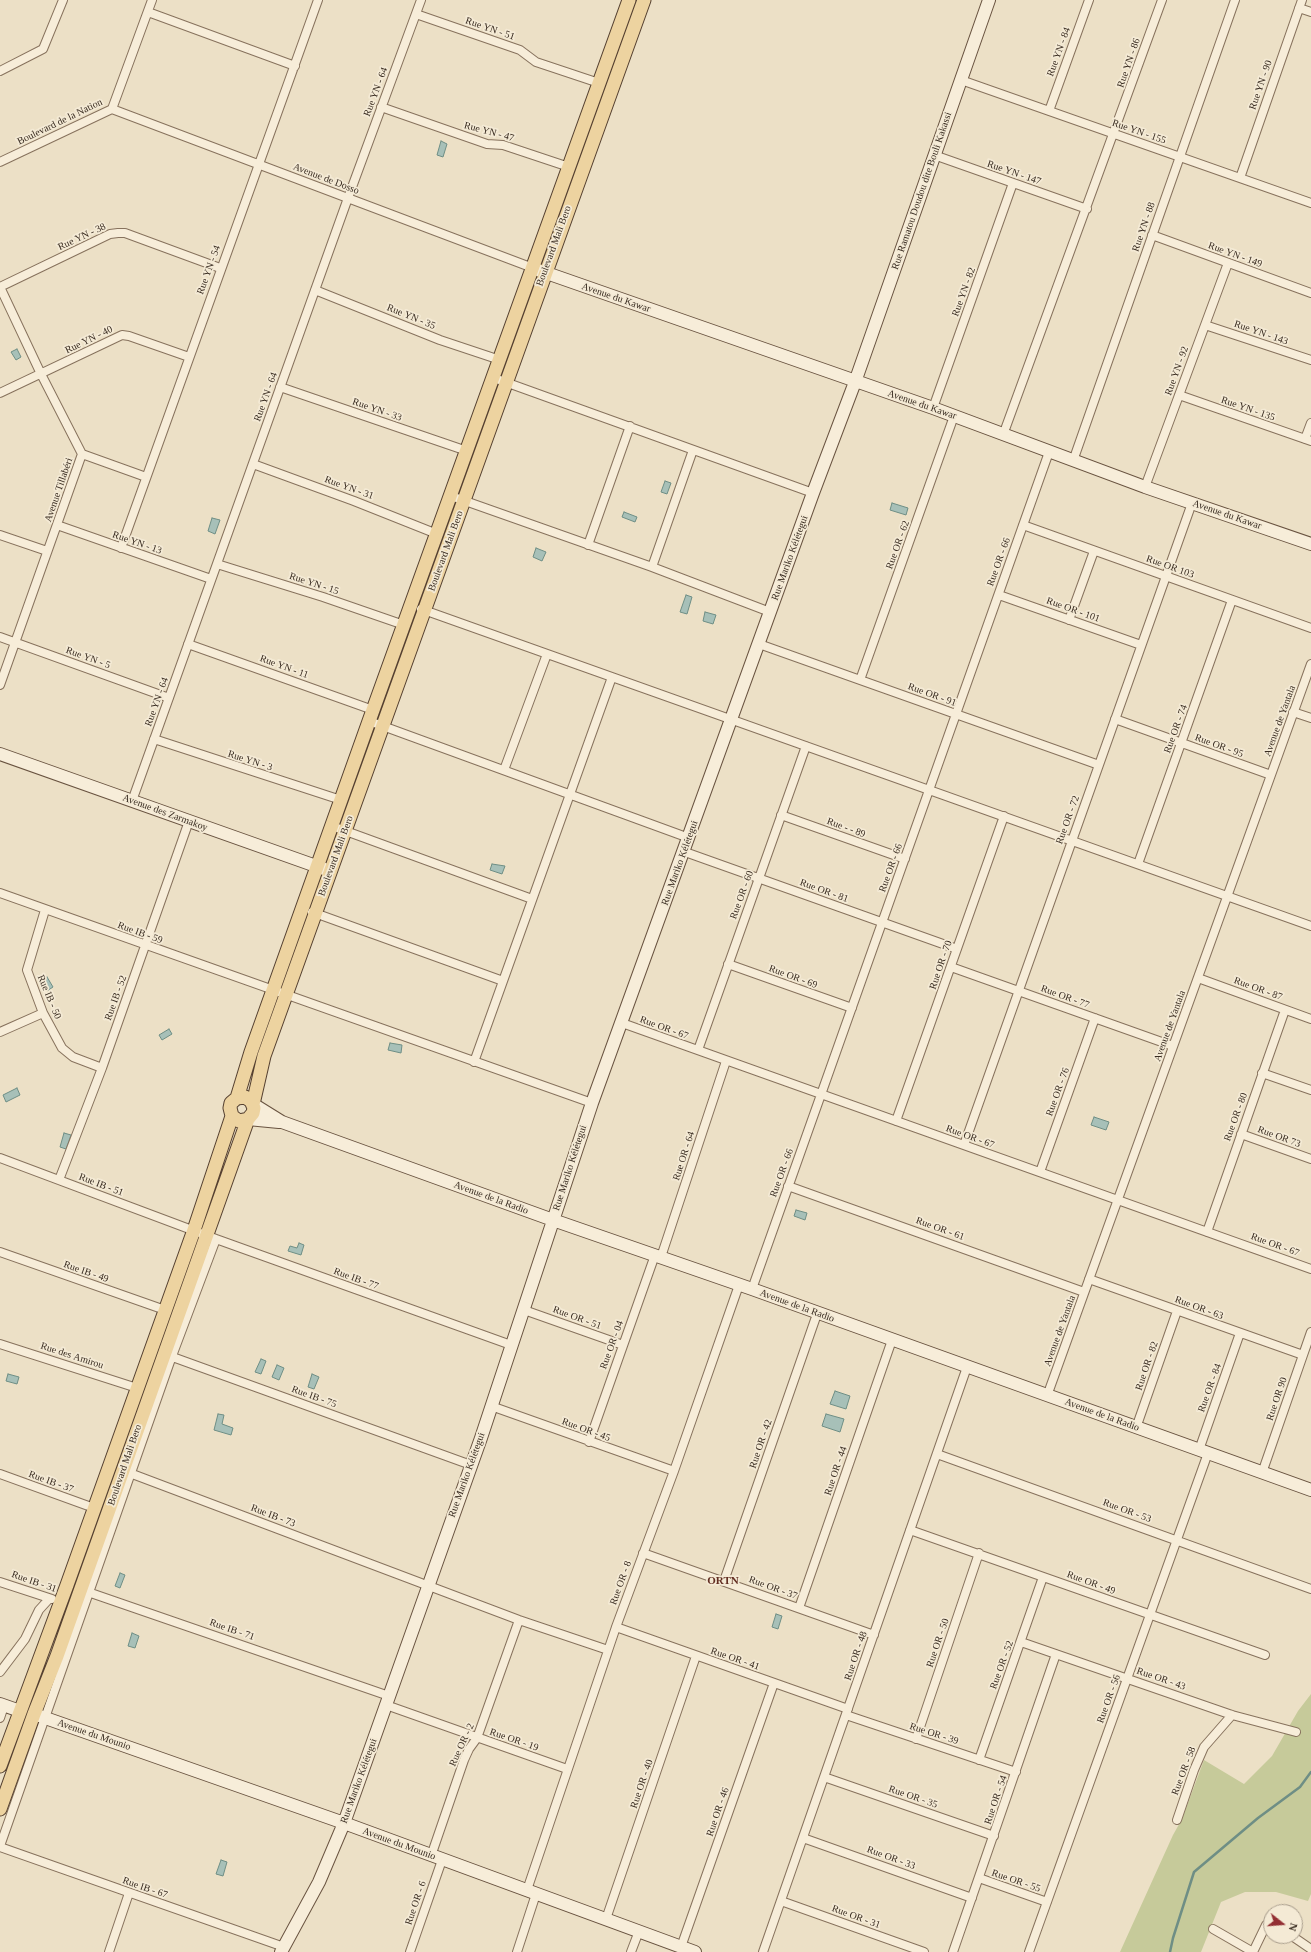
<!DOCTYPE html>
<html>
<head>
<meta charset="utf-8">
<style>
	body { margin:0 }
	#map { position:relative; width:1311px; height:1952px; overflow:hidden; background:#ece0c6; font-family:Georgia,serif }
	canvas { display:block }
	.north { position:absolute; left:1263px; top:1904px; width:40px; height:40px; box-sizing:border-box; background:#f4ead5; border:1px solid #a99e8d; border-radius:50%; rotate:107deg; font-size:11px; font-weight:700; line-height:16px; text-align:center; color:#382b20 }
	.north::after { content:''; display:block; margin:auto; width:14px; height:18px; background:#932f33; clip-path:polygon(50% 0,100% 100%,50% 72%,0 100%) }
</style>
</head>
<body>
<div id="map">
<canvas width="1311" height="1952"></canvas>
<div class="north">N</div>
</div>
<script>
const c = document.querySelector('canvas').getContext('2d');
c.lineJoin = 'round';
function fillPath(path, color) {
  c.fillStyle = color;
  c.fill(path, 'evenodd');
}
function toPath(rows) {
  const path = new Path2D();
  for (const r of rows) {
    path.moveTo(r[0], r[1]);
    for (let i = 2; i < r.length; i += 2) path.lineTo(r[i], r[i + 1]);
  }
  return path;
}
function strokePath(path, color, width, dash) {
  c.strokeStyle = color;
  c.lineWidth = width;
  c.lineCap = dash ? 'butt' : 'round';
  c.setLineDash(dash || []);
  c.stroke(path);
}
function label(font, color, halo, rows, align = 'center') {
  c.font = font + ' Georgia,serif';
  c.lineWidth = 3.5;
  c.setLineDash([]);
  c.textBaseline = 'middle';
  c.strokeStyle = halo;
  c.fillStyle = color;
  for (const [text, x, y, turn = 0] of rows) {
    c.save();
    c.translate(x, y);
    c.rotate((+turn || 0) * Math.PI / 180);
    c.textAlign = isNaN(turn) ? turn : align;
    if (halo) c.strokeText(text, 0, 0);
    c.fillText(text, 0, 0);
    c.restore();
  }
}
fillPath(toPath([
	[1311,1694,1311,1894,1308,1901,1276,1892,1245,1892,1221,1902,1201,1952,1120,1952,1173,1835,1182,1819,1204,1760,1244,1784,1272,1756,1298,1711]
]), '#c6ca9a');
const water = toPath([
	[441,141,447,144,443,157,437,155,441,141],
	[17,349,21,357,16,360,11,352,17,349],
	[665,481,671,483,667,494,661,492,665,481],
	[892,503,908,508,906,515,890,510,892,503],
	[624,512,637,517,635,522,622,517,624,512],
	[212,518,220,520,215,534,208,531,212,518],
	[536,548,546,552,542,561,533,557,536,548],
	[686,595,692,597,687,614,680,612,686,595],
	[705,612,716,615,713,624,703,621,705,612],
	[492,864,505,866,502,874,490,870,492,864],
	[47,977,53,987,47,991,42,980,47,977],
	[169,1029,172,1034,162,1040,159,1035,169,1029],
	[390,1043,402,1045,401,1053,388,1050,390,1043],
	[17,1088,20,1095,6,1102,3,1095,17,1088],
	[1094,1117,1109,1122,1106,1130,1091,1125,1094,1117],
	[64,1133,71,1135,66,1149,60,1147,64,1133],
	[796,1210,807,1213,805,1220,794,1216,796,1210],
	[299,1243,304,1245,301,1255,288,1251,290,1246,297,1248,299,1243],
	[261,1359,266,1361,261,1374,255,1372,261,1359],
	[277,1365,284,1368,279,1380,272,1377,277,1365],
	[8,1374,19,1377,17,1384,6,1381,8,1374],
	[312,1374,319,1377,314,1389,308,1387,312,1374],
	[835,1391,850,1396,846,1409,830,1404,835,1391],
	[218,1414,224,1415,222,1424,233,1428,231,1435,214,1430,218,1414],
	[826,1414,844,1419,840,1432,822,1426,826,1414],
	[120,1573,125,1575,120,1588,115,1586,120,1573],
	[776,1614,782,1616,778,1629,772,1627,776,1614],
	[132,1633,139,1636,135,1648,128,1646,132,1633],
	[221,1860,227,1862,223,1876,216,1874,221,1860]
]);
fillPath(water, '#a7c0b8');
strokePath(water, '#6e8e85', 1);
strokePath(toPath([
	[1170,1952,1173,1938,1194,1872,1258,1818,1300,1787,1311,1772]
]), '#6e8e85', 2.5);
const street = toPath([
	[1299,8,1311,12],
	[148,12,295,66],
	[416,14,520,50,536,62,599,83],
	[0,71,43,49,63,0],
	[961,80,1311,203],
	[381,107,487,144,503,145,569,167],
	[112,109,533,268],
	[1049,111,1089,0],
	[934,155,1087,209],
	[0,162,112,109,152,0],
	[1240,178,1302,0],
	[1152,235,1311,293],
	[0,287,41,374,82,454,0,685],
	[0,287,110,234,118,233,125,233,220,268],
	[315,290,440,340,500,360],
	[1205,325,1311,360],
	[494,378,813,493],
	[280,387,467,451],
	[0,393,122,335,129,336,189,357],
	[1179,395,1311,441],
	[933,408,1013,183],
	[1003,435,1162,0],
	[1305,439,1311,423],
	[82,454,146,477],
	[1073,461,1235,0],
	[253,464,354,501,437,534],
	[1145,487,1228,263],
	[451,496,652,567,770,612],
	[57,525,211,579],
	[1023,525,1311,628],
	[0,535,47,551],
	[588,545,630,426],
	[121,548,318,0],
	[217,564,323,597,404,625],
	[652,567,693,450],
	[999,595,1141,645],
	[421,609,1311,926],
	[1069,620,1094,551],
	[0,637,169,698],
	[188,644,373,710],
	[759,644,1099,765],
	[860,680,954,416],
	[1293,712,1311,718],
	[1115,719,1271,775],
	[369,721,689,838],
	[154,739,341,800],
	[504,770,547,654],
	[132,801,348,198,421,0],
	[781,815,905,859],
	[332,826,532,899],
	[685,852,957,949],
	[1138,864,1232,600],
	[0,893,592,1103],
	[45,910,27,970,43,1013,62,1048,73,1057,102,1068],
	[312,912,503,981],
	[728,964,852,1008],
	[951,967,1173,1046],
	[1198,978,1311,1019],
	[622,1023,1311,1269],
	[0,1032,43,1013],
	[698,1050,806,746],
	[474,1062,612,677],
	[1262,1073,1311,1090],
	[896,1121,1004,816],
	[1241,1134,1311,1159],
	[964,1145,1192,503],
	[0,1158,216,1239,511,1345],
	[1040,1172,1095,1018],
	[59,1180,102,1068,189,821],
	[788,1186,1084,1292],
	[1207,1232,1285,1010],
	[0,1252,165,1310],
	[661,1257,726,1061],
	[1089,1279,1303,1355],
	[752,1289,1049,452],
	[524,1310,623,1345],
	[0,1344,137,1388],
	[167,1355,471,1465],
	[1047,1396,1311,664],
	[491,1406,674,1471],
	[1136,1428,1177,1311],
	[589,1442,655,1255],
	[1199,1450,1240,1333],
	[937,1454,1311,1589],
	[127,1472,519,1620,608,1650],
	[1262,1473,1311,1332],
	[0,1474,94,1508],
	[910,1530,1265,1655],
	[643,1553,874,1635],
	[724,1581,817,1314],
	[0,1582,52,1599],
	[85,1591,389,1696],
	[799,1608,892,1340],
	[616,1627,848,1709],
	[1021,1642,1232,1715,1296,1732],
	[0,1672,25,1639,39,1610,49,1599],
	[386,1705,567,1769],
	[846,1715,1016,1772],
	[0,1718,4,1706],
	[916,1739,979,1553],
	[979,1760,1043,1577],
	[824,1777,994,1836],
	[1177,1820,1194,1770,1204,1747,1232,1715],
	[803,1838,972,1898],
	[0,1846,172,1356,216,1239],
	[0,1847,284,1947],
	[431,1856,464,1760,469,1749,477,1738,519,1620],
	[979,1878,1047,1902],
	[527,1890,616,1627,674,1471,739,1285],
	[781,1901,924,1952],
	[606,1919,696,1656],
	[1213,1929,1253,1952,1266,1925,1271,1923],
	[1292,1936,1311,1949],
	[681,1947,774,1683],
	[109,1952,129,1893],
	[410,1952,442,1860],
	[517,1952,536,1894],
	[631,1952,639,1931],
	[763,1952,967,1367],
	[953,1952,1056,1654],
	[1029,1952,1208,1453]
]);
const secondary = toPath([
	[538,270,933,408,1145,487,1311,544],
	[0,754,330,871],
	[253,1104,282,1122,553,1220,752,1289,1311,1490],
	[248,1119,279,1122],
	[0,1704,20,1711],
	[34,1714,344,1823,695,1952],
	[281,1952,319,1882,344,1823,481,1438,592,1103,813,493,855,382,989,0]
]);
const primary = toPath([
	[237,1098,251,1052,373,710,629,0],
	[253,1104,264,1056,644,0],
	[0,1766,67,1585,194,1230,232,1116],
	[0,1809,34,1714,57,1656,248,1119,253,1113,254,1108,251,1101,245,1097,237,1098,231,1103,230,1108,232,1116,239,1121,248,1119]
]);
strokePath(street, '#87725d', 10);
strokePath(secondary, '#695340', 14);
strokePath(primary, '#554030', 15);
strokePath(street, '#f7edd9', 8);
strokePath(secondary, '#f7edd9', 12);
strokePath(primary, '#edd3a0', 13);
label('10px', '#382b20', '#f4ead5', [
	["Rue YN - 51",490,29,19],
	["Rue YN - 84",1059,52,-70],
	["Rue YN - 86",1129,63,-71],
	["Rue YN - 90",1261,85,-71],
	["Rue YN - 64",376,92,-69],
	["Boulevard de la Nation",60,122,-26],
	["Rue YN - 47",489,132,15],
	["Rue YN - 155",1139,132,19],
	["Rue YN - 147",1014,173,19],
	["Avenue de Dosso",326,179,21],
	["Rue Ramatou Doudou dite Bouli Kakassi",922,191,-71],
	["Rue YN - 88",1144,227,-71],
	["Rue YN - 38",82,237,-25],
	["Boulevard Mali Bero",554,246,-70],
	["Rue YN - 149",1235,255,20],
	["Rue YN - 54",209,270,-70],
	["Rue YN - 82",964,292,-70],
	["Avenue du Kawar",616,298,19],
	["Rue YN - 35",411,317,22],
	["Rue YN - 143",1261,333,19],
	["Rue YN - 40",89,340,-26],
	["Rue YN - 92",1177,371,-70],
	["Rue YN - 64",266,397,-70],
	["Avenue du Kawar",922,405,19],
	["Rue YN - 135",1248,409,19],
	["Rue YN - 33",377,410,19],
	["Rue YN - 31",349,488,20],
	["Avenue Tillabéri",59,490,-71],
	["Avenue du Kawar",1227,515,19],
	["Rue YN - 13",137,543,19],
	["Rue OR - 62",898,545,-70],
	["Boulevard Mali Bero",446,551,-70],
	["Rue Mariko Kélétegui",790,558,-70],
	["Rue OR - 66",999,562,-70],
	["Rue OR 103",1170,567,20],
	["Rue YN - 15",314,584,18],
	["Rue OR - 101",1073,610,20],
	["Rue YN - 5",88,658,20],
	["Rue YN - 11",284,667,20],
	["Rue OR - 91",932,695,20],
	["Rue YN - 64",157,702,-70],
	["Avenue de Yantala",1280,721,-70],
	["Rue OR - 74",1176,729,-70],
	["Rue OR - 95",1219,746,20],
	["Rue YN - 3",250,761,18],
	["Avenue des Zarmakoy",165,813,20],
	["Rue OR - 72",1068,820,-70],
	["Rue - - 89",846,828,20],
	["Boulevard Mali Bero",336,856,-70],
	["Rue Mariko Kélétegui",680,863,-70],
	["Rue OR - 66",891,868,-70],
	["Rue OR - 81",824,891,20],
	["Rue OR - 60",742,895,-70],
	["Rue IB - 59",140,933,20],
	["Rue OR - 70",941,965,-71],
	["Rue OR - 69",793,977,20],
	["Rue OR - 87",1258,989,20],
	["Rue IB - 50",49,997,67],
	["Rue OR - 77",1065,997,20],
	["Rue IB - 52",116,998,-70],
	["Avenue de Yantala",1170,1026,-70],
	["Rue OR - 67",664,1028,20],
	["Rue OR - 76",1058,1092,-70],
	["Rue OR - 80",1236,1117,-70],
	["Rue OR - 67",970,1137,20],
	["Rue OR 73",1279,1137,20],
	["Rue OR - 64",684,1156,-72],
	["Rue Mariko Kélétegui",570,1168,-72],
	["Rue OR - 66",782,1173,-70],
	["Rue IB - 51",101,1185,21],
	["Avenue de la Radio",491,1198,20],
	["Rue OR - 61",940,1229,20],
	["Rue OR - 67",1275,1245,20],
	["Rue IB - 49",86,1272,19],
	["Rue IB - 77",356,1279,20],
	["Avenue de la Radio",797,1306,20],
	["Rue OR - 63",1199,1308,20],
	["Rue OR - 51",577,1318,20],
	["Avenue de Yantala",1060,1331,-70],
	["Rue OR - 04",612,1345,-70],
	["Rue des Amirou",72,1356,18],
	["Rue OR - 82",1147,1366,-71],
	["Rue OR - 84",1210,1388,-70],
	["Rue IB - 75",314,1397,20],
	["Rue OR 90",1277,1399,-71],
	["Avenue de la Radio",1102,1415,20],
	["Rue OR - 45",586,1430,20],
	["Rue OR - 42",761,1444,-71],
	["Boulevard Mali Bero",125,1465,-71],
	["Rue OR - 44",836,1471,-71],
	["Rue Mariko Kélétegui",467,1475,-70],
	["Rue IB - 37",51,1482,20],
	["Rue OR - 53",1127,1511,20],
	["Rue IB - 73",273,1516,21],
	["Rue IB - 31",34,1582,19],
	["Rue OR - 8",621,1583,-70],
	["Rue OR - 49",1091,1583,20],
	["Rue OR - 37",773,1588,20],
	["Rue IB - 71",232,1630,19],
	["Rue OR - 50",938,1643,-71],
	["Rue OR - 48",856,1656,-71],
	["Rue OR - 41",735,1659,19],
	["Rue OR - 52",1002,1665,-70],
	["Rue OR - 43",1161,1679,19],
	["Rue OR - 56",1109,1699,-70],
	["Rue OR - 39",934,1734,18],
	["Avenue du Mounio",94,1735,19],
	["Rue OR - 19",514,1740,19],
	["Rue OR - 2",462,1745,-65],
	["Rue OR - 58",1184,1771,-69],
	["Rue Mariko Kélétegui",359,1781,-70],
	["Rue OR - 40",642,1784,-71],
	["Rue OR - 35",913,1797,19],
	["Rue OR - 54",996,1800,-71],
	["Rue OR - 46",718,1812,-71],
	["Avenue du Mounio",399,1844,20],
	["Rue OR - 33",891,1858,20],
	["Rue OR - 55",1016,1881,19],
	["Rue IB - 67",145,1888,19],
	["Rue OR - 6",416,1903,-71],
	["Rue OR - 31",856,1917,20]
]);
label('bold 11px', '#622d21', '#f4ead5', [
	["ORTN",723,1581]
]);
</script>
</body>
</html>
